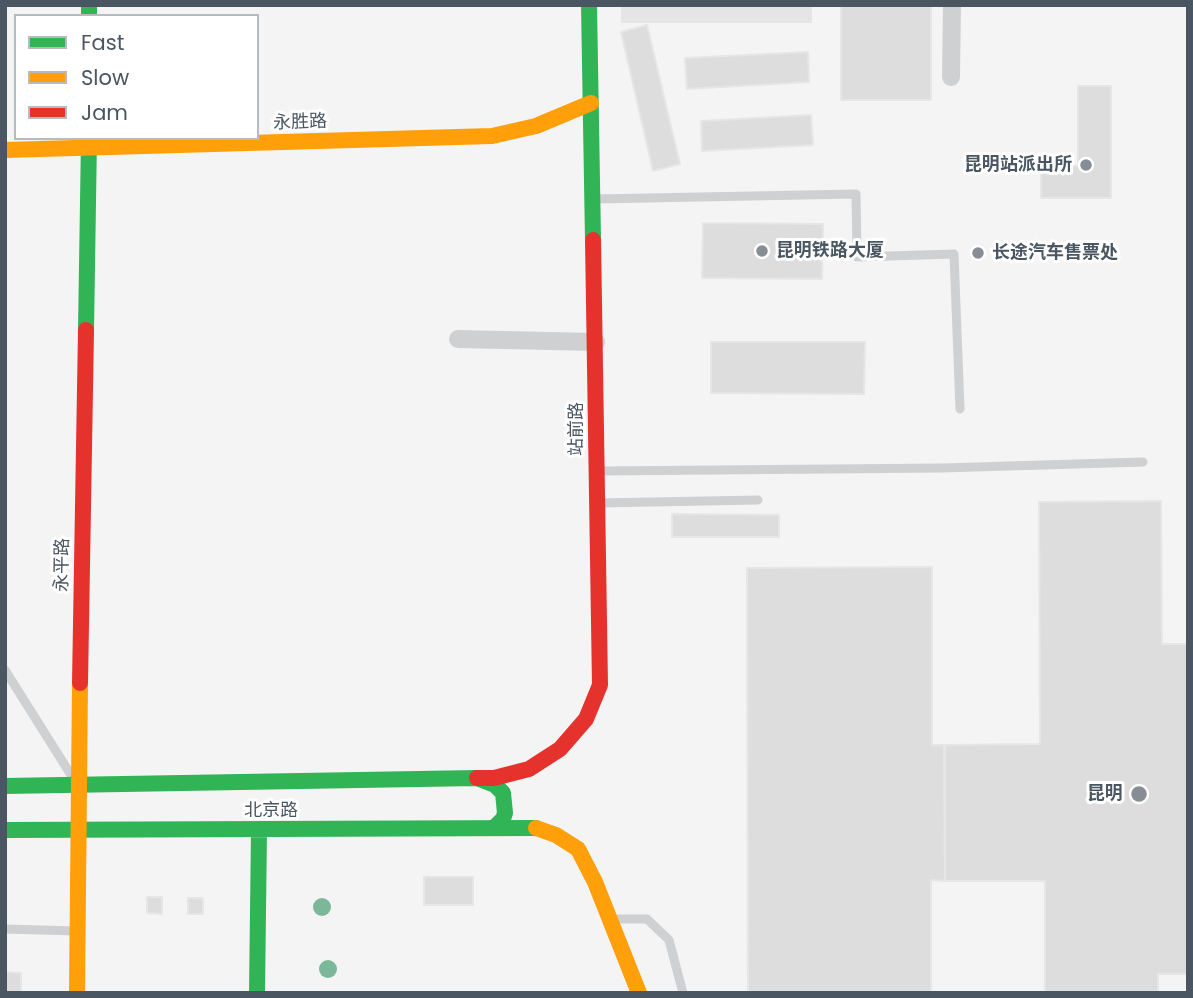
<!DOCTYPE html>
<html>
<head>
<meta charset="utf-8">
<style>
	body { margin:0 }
	#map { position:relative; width:1193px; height:998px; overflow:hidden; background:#f4f4f4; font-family:Poppins,sans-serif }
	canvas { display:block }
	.frame { position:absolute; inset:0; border:7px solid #4a5661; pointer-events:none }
	.legend { position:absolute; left:14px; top:14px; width:245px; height:126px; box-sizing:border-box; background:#fff; border:2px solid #b7bbc0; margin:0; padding:9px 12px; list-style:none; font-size:21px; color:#4a5661 }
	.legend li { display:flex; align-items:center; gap:14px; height:35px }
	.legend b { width:35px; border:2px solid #b7bbc0 }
</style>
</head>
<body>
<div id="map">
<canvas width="1193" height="998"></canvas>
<div class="frame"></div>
<ul class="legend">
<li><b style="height:9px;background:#30b455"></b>Fast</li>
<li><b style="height:9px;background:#ff9f0a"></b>Slow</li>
<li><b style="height:9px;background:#e5322d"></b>Jam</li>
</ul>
</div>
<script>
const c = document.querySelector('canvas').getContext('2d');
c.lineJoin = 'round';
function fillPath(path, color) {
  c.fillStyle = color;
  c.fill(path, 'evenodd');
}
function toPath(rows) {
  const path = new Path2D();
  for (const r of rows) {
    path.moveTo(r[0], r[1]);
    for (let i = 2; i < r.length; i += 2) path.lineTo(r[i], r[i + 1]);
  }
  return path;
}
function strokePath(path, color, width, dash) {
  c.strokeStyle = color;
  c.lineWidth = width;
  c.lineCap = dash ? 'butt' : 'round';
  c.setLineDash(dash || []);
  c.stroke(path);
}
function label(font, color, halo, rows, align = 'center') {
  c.font = font + ' Poppins,"Noto Sans SC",sans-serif';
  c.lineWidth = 6;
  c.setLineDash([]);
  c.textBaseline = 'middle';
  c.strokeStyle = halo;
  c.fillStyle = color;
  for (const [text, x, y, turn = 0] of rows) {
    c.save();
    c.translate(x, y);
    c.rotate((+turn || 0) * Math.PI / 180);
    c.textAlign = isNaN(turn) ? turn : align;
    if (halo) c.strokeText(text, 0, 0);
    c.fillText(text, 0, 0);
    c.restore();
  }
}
fillPath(toPath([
	[621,5,812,5,812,23,621,23]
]), '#e6e5e6');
const building = toPath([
	[841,5,931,5,931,100,841,100,841,5],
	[647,25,680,164,653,171,621,32,647,25],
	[808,52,809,82,687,89,685,58,808,52],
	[1078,86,1111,86,1111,198,1041,198,1041,166,1078,166,1078,86],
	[811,115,813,145,702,151,701,121,811,115],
	[703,223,823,224,822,279,702,278,703,223],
	[711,342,865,342,864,394,711,393,711,342],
	[1161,501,1162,644,1188,644,1188,974,1158,974,1158,993,1045,993,1045,881,945,881,944,745,1040,744,1039,502,1161,501],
	[672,514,779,515,779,537,672,537,672,514],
	[932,567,932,745,945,745,945,881,931,880,931,993,748,993,747,568,932,567],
	[424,877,473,877,473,905,424,905,424,877],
	[147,897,162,897,162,914,147,913,147,897],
	[188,898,203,898,203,914,188,914,188,898],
	[5,972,21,973,21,993,5,993,5,972]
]);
fillPath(building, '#ddddde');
strokePath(building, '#e5e6e7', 2);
strokePath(toPath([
	[595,199,856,194,857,257,954,254,960,409],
	[599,471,942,468,1143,462],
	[598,503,758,500],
	[5,670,71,775],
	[614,919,647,919,669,940,683,993],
	[5,929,77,931]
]), '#ced0d2', 9);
strokePath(toPath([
	[951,77,952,5],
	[458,339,596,342]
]), '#ced0d2', 18);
strokePath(toPath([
	[89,5,89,16],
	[589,5,593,240],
	[86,330,89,138],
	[5,786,477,778,495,785,503,793,505,813,503,819,494,828],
	[5,830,536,828],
	[257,993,259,830]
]), '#30b455', 16);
strokePath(toPath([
	[5,150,492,136,536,126,591,103],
	[536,828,556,835,578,849,595,882,639,993],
	[77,993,80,683]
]), '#ff9f0a', 16);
strokePath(toPath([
	[80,683,86,330],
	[477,778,494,778,529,769,560,749,586,719,600,685,593,240]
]), '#e5322d', 16);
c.fillStyle = '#7ab899';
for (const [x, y] of [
	[322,907],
	[328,969]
]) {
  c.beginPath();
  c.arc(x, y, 9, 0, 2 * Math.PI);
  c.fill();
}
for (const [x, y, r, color] of [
	[1086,165,7,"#868d94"],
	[762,251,7,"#868d94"],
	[978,253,7,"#868d94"],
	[1139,794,9,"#868d94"]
]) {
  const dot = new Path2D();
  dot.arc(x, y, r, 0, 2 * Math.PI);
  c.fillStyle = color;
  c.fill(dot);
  strokePath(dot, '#fff', 2.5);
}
label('18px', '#4a5661', '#fff', [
	["永胜路",300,123,-2],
	["站前路",577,429,-90],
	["永平路",63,565,-89],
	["北京路",271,811]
]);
label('bold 18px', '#4a5661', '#fff', [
	["昆明站派出所",1072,165],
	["昆明铁路大厦",776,251,"left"],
	["长途汽车售票处",992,253,"left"],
	["昆明",1123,794]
], 'right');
</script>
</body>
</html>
